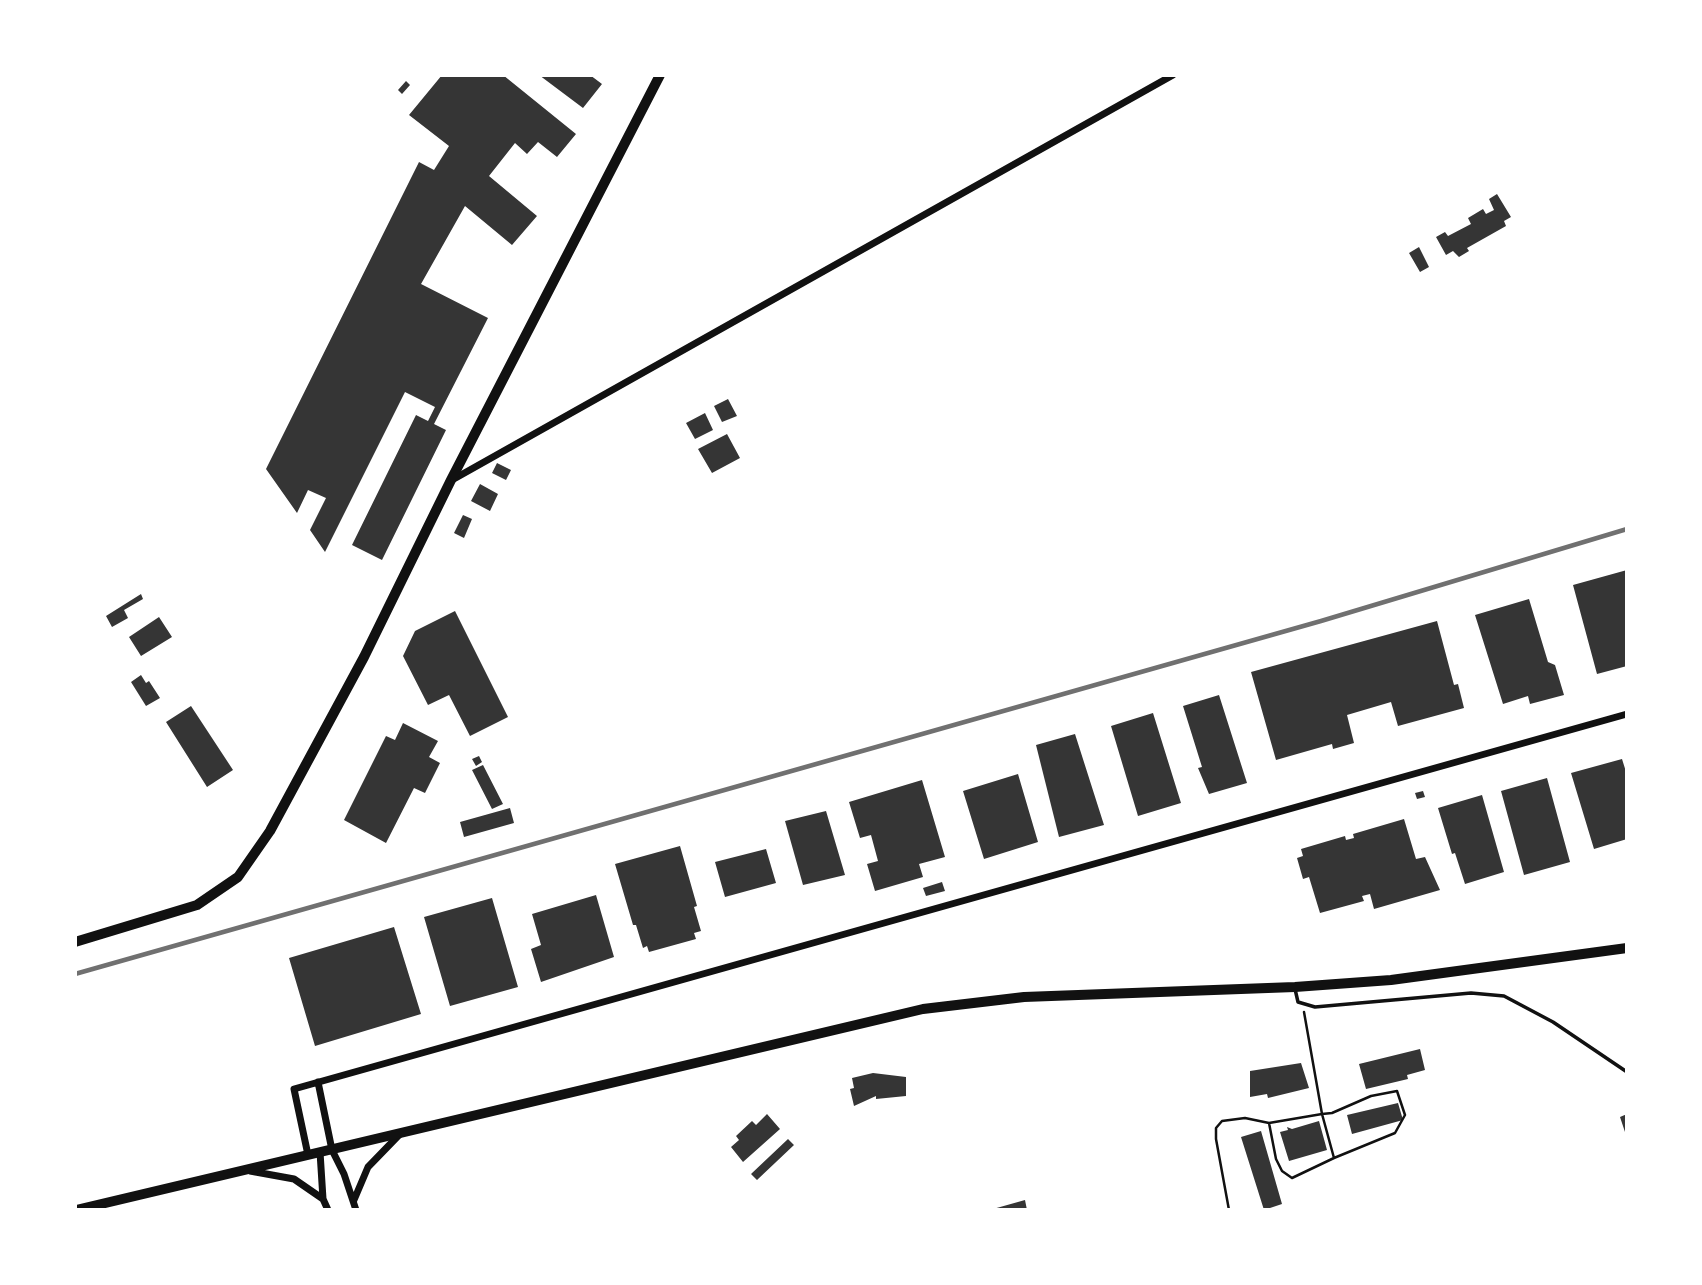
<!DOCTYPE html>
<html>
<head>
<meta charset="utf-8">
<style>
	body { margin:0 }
	#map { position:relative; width:1702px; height:1285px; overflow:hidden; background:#fff; font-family:Arial,sans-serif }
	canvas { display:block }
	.frame { position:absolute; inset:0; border:77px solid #fff; pointer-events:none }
</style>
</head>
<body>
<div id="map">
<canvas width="1702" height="1285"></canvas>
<div class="frame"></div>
</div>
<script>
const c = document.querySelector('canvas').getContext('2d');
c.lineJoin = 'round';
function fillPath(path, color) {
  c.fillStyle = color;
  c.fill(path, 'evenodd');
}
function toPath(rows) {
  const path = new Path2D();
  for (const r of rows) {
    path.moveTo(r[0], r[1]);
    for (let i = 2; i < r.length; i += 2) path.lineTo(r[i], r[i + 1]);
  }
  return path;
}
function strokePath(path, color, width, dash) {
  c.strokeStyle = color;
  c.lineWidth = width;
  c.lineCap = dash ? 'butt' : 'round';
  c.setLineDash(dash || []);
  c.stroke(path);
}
fillPath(toPath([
	[442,75,503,75,576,134,557,157,538,142,527,154,515,143,489,176,537,216,512,245,465,206,421,284,488,318,434,424,446,430,382,560,352,545,416,415,428,421,435,407,405,392,325,552,310,530,326,498,308,490,297,513,266,469,419,162,434,170,449,146,409,115],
	[539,75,590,75,602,84,583,108],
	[406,81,410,85,402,94,398,90],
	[1497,194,1511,217,1504,221,1506,226,1467,248,1469,251,1459,257,1453,251,1446,255,1436,237,1445,232,1448,236,1471,224,1468,218,1483,209,1486,214,1494,210,1489,199],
	[1419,247,1429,267,1420,272,1409,253],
	[728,399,737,416,722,422,714,406],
	[705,413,713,430,695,439,686,423],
	[727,434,740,458,712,473,698,449],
	[497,463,511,470,506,480,492,473],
	[480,484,498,494,490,511,471,501],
	[463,515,472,519,464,538,454,533],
	[1627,570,1627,666,1597,674,1573,585],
	[141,594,143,599,124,610,128,618,112,627,106,616],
	[1529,599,1548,662,1555,665,1564,695,1530,704,1528,696,1503,704,1475,615],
	[455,611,508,717,470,736,449,695,428,705,403,656,415,631],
	[159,617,172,637,141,656,129,637],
	[1437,621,1454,685,1458,684,1464,708,1398,726,1391,702,1347,715,1354,743,1333,749,1332,744,1276,760,1251,672],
	[141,675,146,683,149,681,160,698,146,706,131,682],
	[1219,695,1247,783,1209,794,1198,768,1202,767,1183,706],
	[191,706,233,770,207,787,166,722],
	[1153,713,1181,803,1138,816,1111,726],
	[403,723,438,741,429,757,440,763,425,793,414,788,386,843,344,820,386,736,395,740],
	[1075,734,1104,825,1059,837,1036,745],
	[479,756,482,762,476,766,472,759],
	[1622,759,1627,775,1627,839,1594,849,1571,773],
	[483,765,503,804,492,809,472,770],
	[1018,774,1038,842,984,859,963,791],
	[1547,778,1570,862,1524,875,1501,791],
	[922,780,945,857,919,864,923,877,875,891,867,864,878,861,871,835,860,838,849,802],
	[1423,791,1425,797,1417,799,1415,793],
	[1482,795,1504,872,1465,884,1455,853,1452,854,1438,808],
	[510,808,514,823,464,837,460,822],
	[826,811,845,875,803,885,785,821],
	[1404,819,1416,859,1425,857,1440,890,1374,909,1370,894,1362,896,1364,901,1320,913,1309,877,1303,879,1297,858,1303,856,1301,849,1345,836,1346,840,1354,838,1353,834],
	[680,846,697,906,694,907,701,931,694,933,696,939,649,952,647,946,643,948,636,925,633,925,615,864],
	[766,849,776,883,725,897,715,862],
	[942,882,945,891,926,896,923,888],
	[596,895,614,957,541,982,531,949,541,945,532,914],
	[492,898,518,987,450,1006,424,917],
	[394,927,421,1014,315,1046,289,958],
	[1420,1049,1425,1070,1407,1075,1408,1079,1366,1089,1359,1064],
	[1301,1063,1309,1088,1268,1098,1267,1094,1250,1097,1250,1071],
	[873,1073,906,1077,906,1096,876,1099,876,1096,854,1106,850,1089,854,1088,852,1078],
	[1398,1103,1403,1120,1352,1134,1347,1115],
	[767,1114,780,1129,743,1162,731,1147,739,1140,736,1136,752,1121,756,1125],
	[1627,1114,1627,1135,1626,1135,1620,1117],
	[1319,1121,1327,1150,1289,1161,1280,1132,1288,1130,1287,1127,1292,1129],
	[1261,1131,1282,1204,1264,1210,1241,1137],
	[788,1139,794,1145,757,1180,751,1174],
	[1025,1200,1027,1210,993,1210,993,1209]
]), '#353535');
strokePath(toPath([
	[1269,1123,1276,1159,1282,1171,1292,1178,1334,1158,1322,1114,1332,1113,1371,1096,1397,1091,1405,1115,1395,1133,1334,1158],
	[1229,1210,1216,1139,1216,1128,1222,1121,1245,1118,1269,1123,1322,1114,1304,1012]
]), '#111', 2.5);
strokePath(toPath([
	[1295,989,1298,1002,1315,1007,1471,993,1504,996,1553,1022,1627,1072]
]), '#111', 3.5);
strokePath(toPath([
	[452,480,1173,75],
	[318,1082,332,1150,344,1174,356,1210],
	[320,1152,323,1199,328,1210],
	[308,1155,294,1089,1627,714],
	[250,1171,294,1179,323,1199],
	[354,1200,368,1167,400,1134]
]), '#111', 7);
strokePath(toPath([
	[75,942,197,905,238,877,270,831,364,657,451,480,660,75],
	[76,1210,923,1009,1024,997,1295,987,1391,980,1627,948]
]), '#111', 10);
strokePath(toPath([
	[75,974,1321,621,1627,529]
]), '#707070', 4.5);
</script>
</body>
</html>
